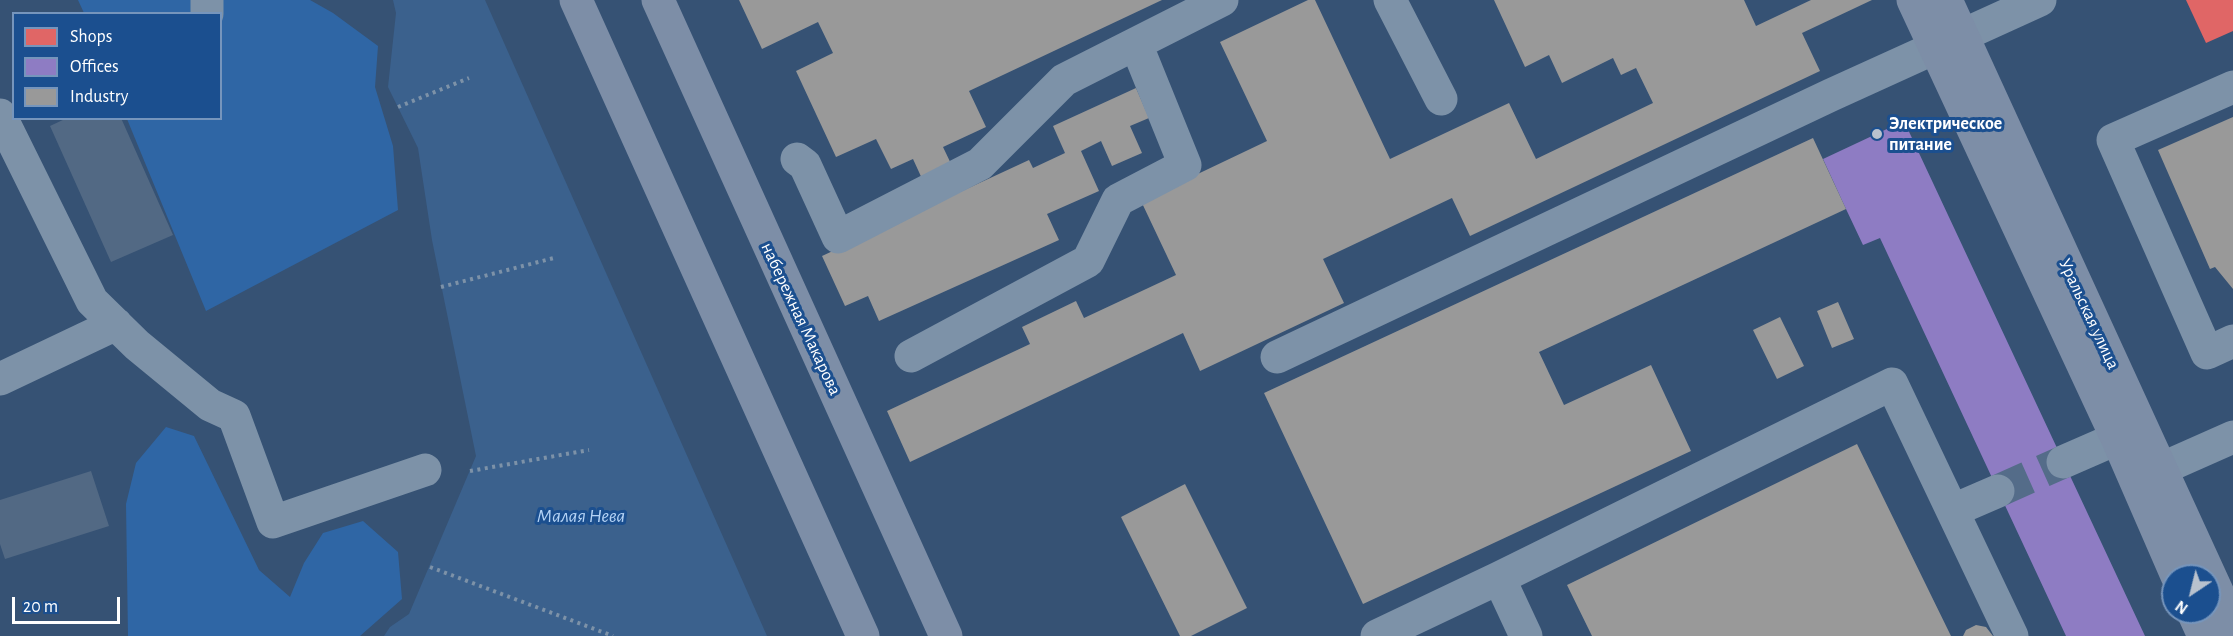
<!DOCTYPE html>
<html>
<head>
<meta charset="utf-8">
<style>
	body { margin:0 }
	#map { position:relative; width:2233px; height:636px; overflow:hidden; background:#365274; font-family:"Alegreya Sans",sans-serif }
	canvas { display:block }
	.legend { position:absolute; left:12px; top:12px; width:210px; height:108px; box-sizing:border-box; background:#1b4f8f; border:2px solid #7695bc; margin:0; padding:8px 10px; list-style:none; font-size:18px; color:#fff }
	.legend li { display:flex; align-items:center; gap:12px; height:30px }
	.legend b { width:30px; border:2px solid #7695bc }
	.north { position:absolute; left:2161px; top:564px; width:60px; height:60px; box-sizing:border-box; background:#1b4f8f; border:2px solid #7695bc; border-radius:50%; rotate:215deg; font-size:16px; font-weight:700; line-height:24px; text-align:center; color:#fff }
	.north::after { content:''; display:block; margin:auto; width:21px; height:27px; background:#b9c2ce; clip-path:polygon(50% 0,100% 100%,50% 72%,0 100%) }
	.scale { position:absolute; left:12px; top:597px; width:108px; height:27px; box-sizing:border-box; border:3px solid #fff; border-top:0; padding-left:8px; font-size:18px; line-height:21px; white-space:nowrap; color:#fff; -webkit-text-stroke:4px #1b4f8f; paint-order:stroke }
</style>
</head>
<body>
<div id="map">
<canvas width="2233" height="636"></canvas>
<ul class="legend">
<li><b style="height:16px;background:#e06666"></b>Shops</li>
<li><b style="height:16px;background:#8e7cc3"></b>Offices</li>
<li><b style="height:16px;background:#999"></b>Industry</li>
</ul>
<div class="north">N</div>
<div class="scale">20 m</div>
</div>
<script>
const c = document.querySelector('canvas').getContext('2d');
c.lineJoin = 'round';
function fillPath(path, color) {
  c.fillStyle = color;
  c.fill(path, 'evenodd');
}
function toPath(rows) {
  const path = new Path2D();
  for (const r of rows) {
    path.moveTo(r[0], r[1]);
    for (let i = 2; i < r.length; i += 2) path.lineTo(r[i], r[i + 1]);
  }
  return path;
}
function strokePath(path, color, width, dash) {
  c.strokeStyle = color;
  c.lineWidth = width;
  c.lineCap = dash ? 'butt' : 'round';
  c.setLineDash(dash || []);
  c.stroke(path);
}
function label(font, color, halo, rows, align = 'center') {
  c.font = font + ' "Alegreya Sans",sans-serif';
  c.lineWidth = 6;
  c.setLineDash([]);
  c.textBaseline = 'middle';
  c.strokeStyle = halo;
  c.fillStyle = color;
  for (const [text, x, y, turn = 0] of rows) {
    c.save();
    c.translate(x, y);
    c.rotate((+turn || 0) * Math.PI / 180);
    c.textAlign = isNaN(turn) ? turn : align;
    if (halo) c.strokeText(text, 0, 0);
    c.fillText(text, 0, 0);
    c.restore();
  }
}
fillPath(toPath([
	[78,0,310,0,333,13,378,46,375,87,393,146,398,210,206,311,127,119,220,118,220,14,84,13],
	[166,427,194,436,259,570,290,597,304,563,323,533,363,521,398,552,402,599,360,636,128,636,126,504,136,463]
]), '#2f66a5');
fillPath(toPath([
	[393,0,485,0,767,636,384,636,390,627,409,614,476,456,432,240,418,148,388,87,396,13]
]), '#3b618d');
fillPath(toPath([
	[2186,0,2233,0,2233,31,2206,43]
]), '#e06666');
fillPath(toPath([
	[1904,121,2145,636,2066,636,1880,238,1863,245,1846,209,1823,159]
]), '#8e7cc3');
fillPath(toPath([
	[739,0,1162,0,969,91,986,127,943,147,954,170,924,183,913,159,891,169,876,139,836,157,796,71,833,53,818,22,762,49],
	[1308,0,1315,0,1390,159,1509,103,1536,159,1653,103,1636,68,1621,75,1613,58,1562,83,1549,55,1525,67,1494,0,1744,0,1756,26,1811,0,1872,0,1802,33,1820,71,1470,236,1452,198,1323,259,1344,303,1200,371,1183,333,910,462,887,411,1030,344,1022,327,1076,301,1084,318,1176,275,1141,201,1267,141,1220,42],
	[1136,88,1149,118,1130,126,1142,153,1112,166,1101,141,1081,151,1099,191,1047,214,1059,240,879,321,868,296,845,306,822,256,1029,160,1033,168,1065,153,1053,126],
	[2233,117,2233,289,2215,267,2210,269,2158,150],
	[1813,138,1846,209,1539,352,1564,405,1651,365,1691,451,1363,604,1264,393],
	[1838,302,1854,339,1832,348,1817,311],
	[1780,317,1804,366,1777,379,1753,330],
	[1857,444,1951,636,1592,636,1567,585],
	[1185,484,1247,608,1191,636,1180,636,1121,517],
	[1976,625,1986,627,1993,636,1963,636,1966,630]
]), '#999');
fillPath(toPath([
	[67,118,121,118,173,235,111,262,50,126],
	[91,471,109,526,5,559,0,544,0,500]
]), '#526984');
strokePath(toPath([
	[1998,491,2063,462]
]), '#546c89', 33, [33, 16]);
strokePath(toPath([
	[398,107,469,78],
	[441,287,554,258],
	[470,471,589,450],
	[430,567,613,636]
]), '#7d92a8', 4, [3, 4.5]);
strokePath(toPath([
	[1390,0,1441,99],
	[207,14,207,0],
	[2233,87,2113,140,2207,353,2233,341],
	[0,115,92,301,137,345,210,405,234,416,273,522,425,470],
	[797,159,805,165,838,237,980,164,1064,80,1222,0],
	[911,356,1088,261,1118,200,1185,165,1136,44],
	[1277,357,1831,95,2040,0],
	[0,379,116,324],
	[2063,462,2141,428],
	[2136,480,2233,437],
	[1954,510,1998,491],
	[1499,578,1526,636],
	[1377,636,1499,578,1892,384,2012,636]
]), '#7d92a8', 33);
strokePath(toPath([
	[576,0,863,636],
	[658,0,946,636],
	[1913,0,2117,438,2177,576],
	[1946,0,2233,626],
	[2193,612,2204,636]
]), '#7d8ea7', 33);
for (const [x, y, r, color] of [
	[1877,134,6,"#b9c2ce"]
]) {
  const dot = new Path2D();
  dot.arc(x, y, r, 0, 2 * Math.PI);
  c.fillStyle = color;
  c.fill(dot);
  strokePath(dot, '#1b4f8f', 2);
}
label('bold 18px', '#fff', '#1b4f8f', [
	["Электрическое",1889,124],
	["питание",1889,145]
], 'left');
label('18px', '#fff', '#1b4f8f', [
	["Уральская улица",2089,314,65],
	["набережная Макарова",801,319,65]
]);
label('italic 20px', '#b5d3f5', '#1b4f8f', [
	["Малая Нева",581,516]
]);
</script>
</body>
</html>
